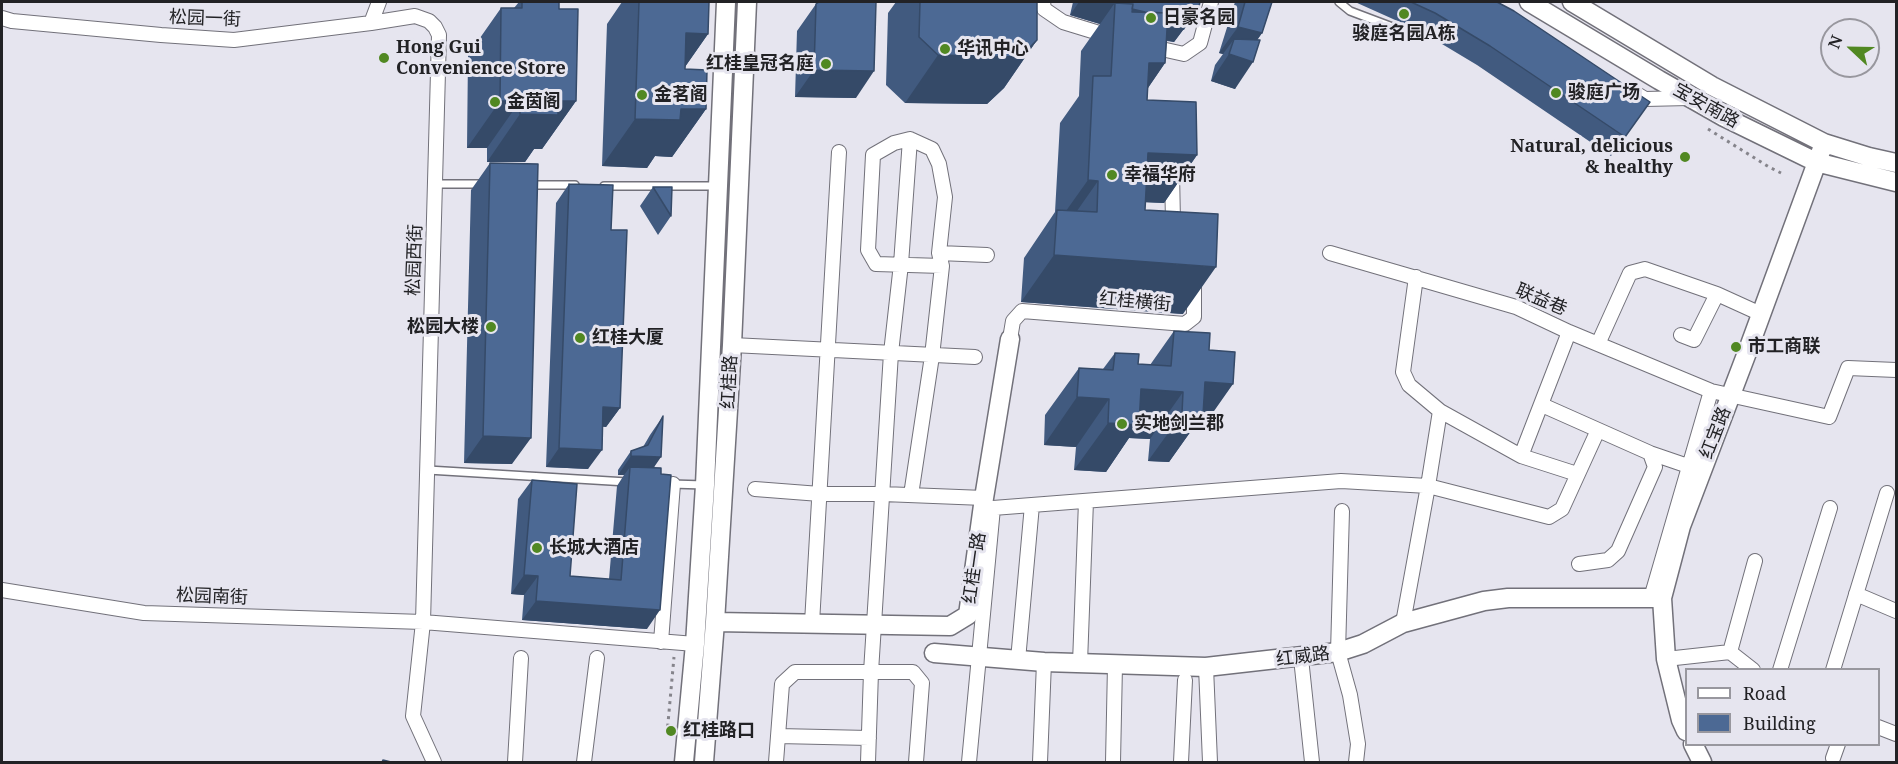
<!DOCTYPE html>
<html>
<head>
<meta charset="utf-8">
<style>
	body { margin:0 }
	#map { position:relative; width:1898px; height:764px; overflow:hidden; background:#e6e5ef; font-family:"Noto Serif",serif }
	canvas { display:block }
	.frame { position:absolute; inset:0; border:3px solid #222225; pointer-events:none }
	.legend { position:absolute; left:1685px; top:668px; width:195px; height:78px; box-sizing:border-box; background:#e6e5ef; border:2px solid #98979e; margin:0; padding:8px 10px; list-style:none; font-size:18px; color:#222225 }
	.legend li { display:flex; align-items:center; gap:12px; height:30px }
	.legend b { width:30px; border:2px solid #98979e }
	.north { position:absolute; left:1820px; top:18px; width:60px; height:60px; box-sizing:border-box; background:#e6e5ef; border:2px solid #98979e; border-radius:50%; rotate:292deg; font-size:16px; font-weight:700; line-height:24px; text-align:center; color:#222225 }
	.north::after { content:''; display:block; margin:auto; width:21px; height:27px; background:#518822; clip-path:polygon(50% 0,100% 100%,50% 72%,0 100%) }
</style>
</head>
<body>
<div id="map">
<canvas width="1898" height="764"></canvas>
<div class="frame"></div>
<ul class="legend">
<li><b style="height:8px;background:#fff"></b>Road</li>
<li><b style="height:16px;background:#4c6994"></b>Building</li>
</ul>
<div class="north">N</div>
</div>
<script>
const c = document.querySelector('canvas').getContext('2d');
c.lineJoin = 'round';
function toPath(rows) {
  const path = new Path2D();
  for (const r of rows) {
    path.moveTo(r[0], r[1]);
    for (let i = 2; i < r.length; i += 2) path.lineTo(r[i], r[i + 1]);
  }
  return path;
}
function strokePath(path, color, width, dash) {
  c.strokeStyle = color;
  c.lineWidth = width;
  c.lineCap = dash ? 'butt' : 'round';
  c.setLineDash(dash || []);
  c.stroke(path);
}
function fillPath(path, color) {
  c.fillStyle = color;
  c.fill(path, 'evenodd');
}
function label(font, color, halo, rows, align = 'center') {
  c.font = font + ' "Noto Serif","Noto Sans SC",serif';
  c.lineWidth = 6;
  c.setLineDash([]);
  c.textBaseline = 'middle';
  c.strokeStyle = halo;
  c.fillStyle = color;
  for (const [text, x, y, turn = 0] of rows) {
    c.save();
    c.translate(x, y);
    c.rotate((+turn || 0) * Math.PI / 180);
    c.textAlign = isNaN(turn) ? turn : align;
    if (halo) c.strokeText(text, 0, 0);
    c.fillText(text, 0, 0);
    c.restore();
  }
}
const lane = toPath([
	[1339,2,1350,11,1419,37],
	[435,184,482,184],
	[529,185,575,185],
	[604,186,716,186],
	[428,470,627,482],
	[671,484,705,485]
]);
const street = toPath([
	[379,2,371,23,415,16,429,21,435,27,439,35,423,622,413,716,434,762],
	[1043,2,1044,9,1063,22,1112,37],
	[2,18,12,21,161,35,234,40,371,23],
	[1148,46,1184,54,1200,43,1211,2],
	[1632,91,1645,99,1689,98],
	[1172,172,1173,222,1180,228],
	[939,253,987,255],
	[1330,253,1516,307,1569,332,1711,391,1829,417,1848,368,1896,370],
	[1416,277,1403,372,1409,385,1440,411,1428,486,1549,517,1562,509,1598,430],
	[1681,335,1694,340,1717,294,1761,314],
	[1010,339,1013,321,1022,311,1185,324,1194,317,1194,280],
	[1598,344,1630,273,1645,269,1717,294],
	[732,345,975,357],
	[1542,405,1650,453,1688,466],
	[1440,411,1521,456,1577,474],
	[1521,456,1569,332],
	[755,489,820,494,883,494,984,498],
	[911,495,932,356,942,266,939,253,945,197,939,164,932,149,910,139,894,143,873,155,868,250,876,264,942,266],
	[1342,511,1338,652,1350,695,1358,744,1356,762],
	[1579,564,1608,560,1618,551,1655,467,1650,453],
	[2,590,144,613,423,622,695,644],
	[1856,594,1896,611],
	[1651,598,1711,391],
	[812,623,839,152],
	[661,642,673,484],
	[1730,652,1755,561],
	[1301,658,1312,762],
	[1666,659,1730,652,1753,670],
	[1018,660,1032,505],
	[1080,663,1086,501],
	[1206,667,1210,762],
	[1780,670,1830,508],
	[1833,670,1887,493],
	[1878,727,1896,734],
	[778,736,869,738],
	[1833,758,1838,744],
	[515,762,521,658],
	[584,762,597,658],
	[776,762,782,684,795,672,913,672,922,683,916,762],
	[868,762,871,672,891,353,901,264,910,139],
	[969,762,993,508,1341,481,1428,486,1403,623],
	[1040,762,1044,662],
	[1113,762,1115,665],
	[1181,762,1185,680]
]);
const secondary = toPath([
	[1529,2,1659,80,1724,117,1816,162,1896,182],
	[1572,2,1712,86,1824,143,1869,157,1896,163],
	[715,622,950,626,968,615,984,498,1010,339],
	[934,653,1044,662,1206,667,1338,652,1363,644,1403,623,1484,601,1508,598,1662,598],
	[1686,731,1681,720,1666,659,1662,598,1681,526,1748,350,1824,143],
	[1693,744,1702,762],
	[684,762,695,644,705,485,726,2],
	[704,762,715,622,732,345,747,2]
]);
strokePath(lane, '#72717a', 10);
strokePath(street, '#72717a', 16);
strokePath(secondary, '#72717a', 21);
strokePath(toPath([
	[1708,129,1769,167,1781,173],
	[667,734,674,657]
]), '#85848b', 3, [3, 4.5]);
strokePath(lane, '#fff', 7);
strokePath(street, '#fff', 14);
strokePath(secondary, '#fff', 18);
fillPath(toPath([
	[519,2,559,2,559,9,576,101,542,149,534,149,525,162,487,162,487,148,467,148,468,55,501,8,514,8],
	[622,2,639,2,708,34,685,67,685,69,706,109,672,157,655,156,647,168,602,166,607,24],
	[896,2,1037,2,1037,40,1004,88,987,104,905,103,886,85,888,13],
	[1073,2,1200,2,1184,30,1183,30,1174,42,1167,41,1165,63,1148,88,1147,100,1197,155,1164,203,1145,202,1145,210,1183,314,1021,302,1024,258,1055,212,1060,123,1079,96,1081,51,1100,24,1070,15],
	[1235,2,1272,2,1262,33,1257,40,1235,89,1211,81,1215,65,1223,54,1219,53],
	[1355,2,1497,2,1650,102,1611,156,1477,65,1422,32],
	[816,4,856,98,795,97,797,31],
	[490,163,512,464,464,463,471,190],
	[569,184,611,230,620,408,606,427,603,426,588,469,546,467,556,203],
	[653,187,671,216,658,235,640,206],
	[1174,331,1200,431,1191,431,1169,462,1148,461,1150,439,1129,438,1106,472,1074,470,1076,447,1044,445,1045,415,1079,368,1103,369,1115,353,1138,364,1150,365],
	[663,416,654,468,647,629,522,620,524,595,511,594,518,499,532,480,570,576,609,579,617,486,624,475,618,475,618,470,631,451,643,447,650,435]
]), '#415a7f');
fillPath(toPath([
	[1079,2,1106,2,1114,4,1100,24,1070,15],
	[1115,4,1192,9,1198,10,1174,42,1113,28],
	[1238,27,1262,33,1244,59,1253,62,1235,89,1211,81,1229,54,1234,39,1223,54,1219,53],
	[686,33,708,34,675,81],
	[1037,40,1004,88,987,104,905,103,938,55],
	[1149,63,1165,63,1132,111],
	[814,70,874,71,856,98,795,97],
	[500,101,520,101,487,148,467,148],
	[558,101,576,101,542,149,534,149,525,162,487,162,520,114],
	[681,109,706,109,672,157,655,156,647,168,602,166,635,119],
	[1148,153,1197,155,1164,203,1114,201],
	[1088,180,1098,181,1065,228,1056,225],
	[1054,255,1216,267,1183,314,1021,302],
	[1205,382,1233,384,1200,431,1191,431,1169,462,1148,461],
	[1141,389,1183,392,1150,439,1129,438,1106,472,1074,470,1108,423],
	[1077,397,1109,399,1076,447,1044,445],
	[603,407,620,408,606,427,590,426],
	[483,436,531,438,512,464,464,463],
	[559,448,602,450,588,469,546,467],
	[631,456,661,457,648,476,630,467,624,475,618,475],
	[524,575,538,576,524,595,511,594],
	[536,601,660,610,647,629,522,620]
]), '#354a68');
const building = toPath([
	[522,2,559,2,559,9,578,9,576,101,558,101,558,115,520,114,520,101,500,101,501,8,522,8,522,2],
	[639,2,709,2,708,34,686,33,685,69,707,70,706,109,681,109,680,120,635,119,639,2],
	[819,2,876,2,874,71,814,70,816,4,819,2],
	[920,2,1037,2,1037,40,1020,57,938,55,919,37,920,2],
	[1106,2,1200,2,1198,10,1192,9,1188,23,1168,18,1168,13,1145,12,1132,9,1133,4,1115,3,1115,4,1106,2],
	[1245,2,1272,2,1262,33,1238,27,1245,2],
	[1411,2,1497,2,1514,11,1650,102,1625,137,1490,46,1435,13,1411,2],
	[1115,3,1133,4,1132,12,1168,13,1165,63,1149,63,1147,100,1196,102,1197,155,1148,153,1145,210,1218,214,1216,267,1054,255,1057,210,1097,212,1098,181,1088,180,1093,76,1111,76,1115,3],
	[1234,39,1260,40,1253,62,1229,54,1234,39],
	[490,163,538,164,531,438,483,436,490,163],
	[569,184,613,185,611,230,627,230,620,408,603,407,602,450,559,448,569,184],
	[653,187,672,187,671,216,653,187],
	[1174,331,1210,333,1209,350,1235,352,1233,384,1205,382,1203,415,1182,413,1183,392,1141,389,1139,425,1108,423,1109,399,1077,397,1079,368,1113,370,1115,353,1139,354,1138,364,1171,366,1174,331],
	[663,416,661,457,631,456,631,451,648,445,663,416],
	[630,467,661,468,661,474,671,475,660,610,536,601,538,576,524,575,532,480,577,484,570,576,621,580,630,467],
	[383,760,391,762,382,762,383,760]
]);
fillPath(building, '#4c6994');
strokePath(building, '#354a68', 1.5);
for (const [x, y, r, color] of [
	[1404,14,6,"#518822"],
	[1151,18,6,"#518822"],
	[945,49,6,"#518822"],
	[384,58,6,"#518822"],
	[826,64,6,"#518822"],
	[1556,93,6,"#518822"],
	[642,95,6,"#518822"],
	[495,102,6,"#518822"],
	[1685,157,6,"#518822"],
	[1112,175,6,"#518822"],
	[491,327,6,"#518822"],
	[580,338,6,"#518822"],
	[1736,347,6,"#518822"],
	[1122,424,6,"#518822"],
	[537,548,6,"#518822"],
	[671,731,6,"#518822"]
]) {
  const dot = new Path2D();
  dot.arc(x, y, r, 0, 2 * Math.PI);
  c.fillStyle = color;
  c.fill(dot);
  strokePath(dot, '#e6e5ef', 2);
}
label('bold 18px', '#222225', '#e6e5ef', [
	["日豪名园",1163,18],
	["骏庭名园A栋",1404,34,"center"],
	["Hong Gui",396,48],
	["Convenience Store",396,69],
	["华讯中心",957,49],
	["红桂皇冠名庭",814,64,"right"],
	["骏庭广场",1568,93],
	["金茗阁",654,95],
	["金茵阁",507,102],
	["Natural, delicious",1673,147,"right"],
	["& healthy",1673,168,"right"],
	["幸福华府",1124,175],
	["松园大楼",479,327,"right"],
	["红桂大厦",592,338],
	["市工商联",1748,347],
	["实地剑兰郡",1134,424],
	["长城大酒店",549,548],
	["红桂路口",683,731]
], 'left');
label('18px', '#222225', '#e6e5ef', [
	["松园一街",205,19,2],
	["宝安南路",1706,106,29],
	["松园西街",415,260,-88],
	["联益巷",1541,300,23],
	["红桂横街",1135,302,5],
	["红桂路",730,382,-87],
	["红宝路",1716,433,-69],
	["红桂一路",975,568,-82],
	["松园南街",212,597,2],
	["红威路",1303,657,-7]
]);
</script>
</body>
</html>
